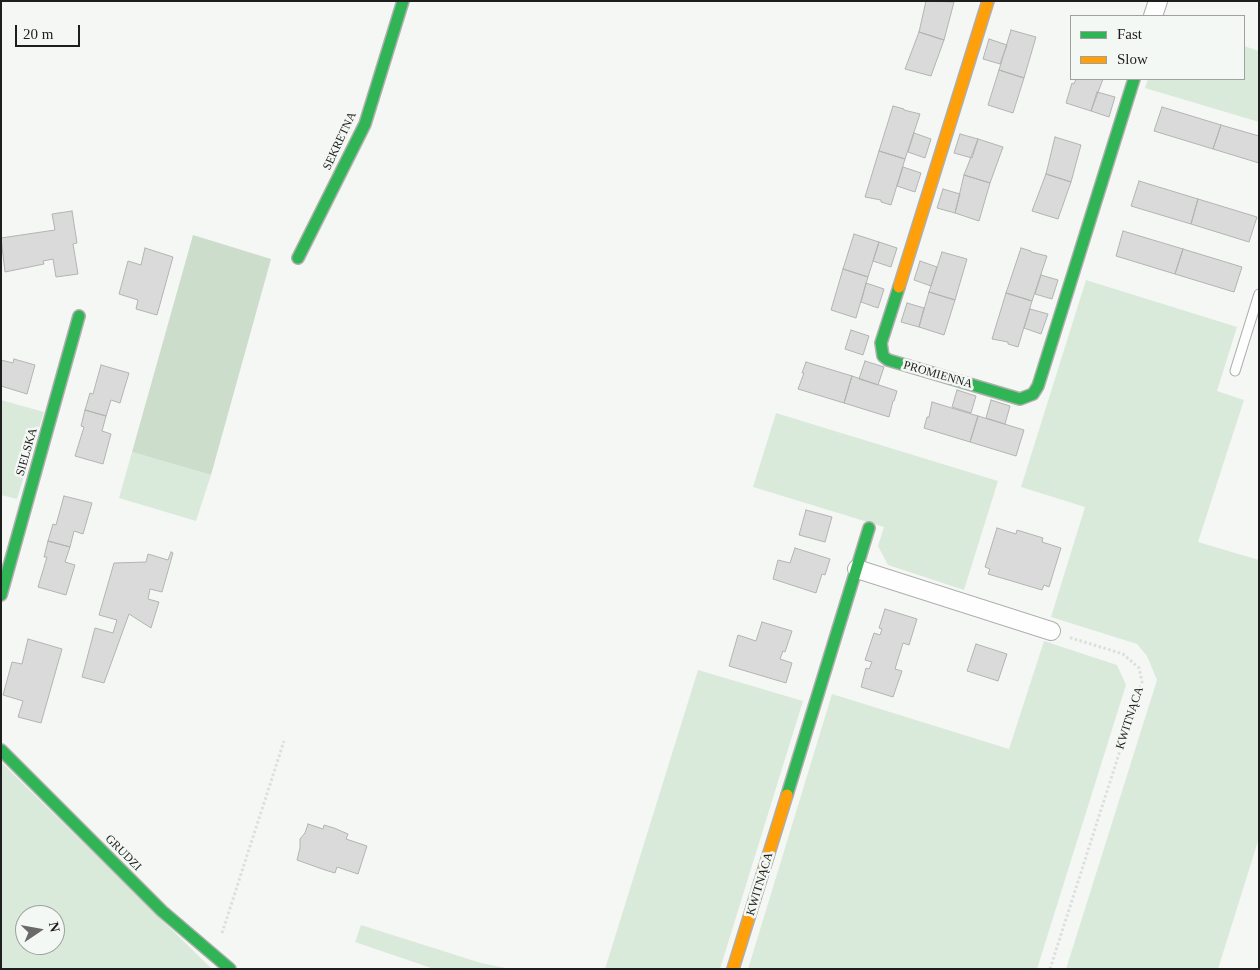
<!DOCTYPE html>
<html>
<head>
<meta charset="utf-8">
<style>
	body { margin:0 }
	#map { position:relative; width:1260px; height:970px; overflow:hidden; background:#f5f7f5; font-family:"Times New Roman",serif }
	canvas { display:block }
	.frame { position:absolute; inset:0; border:2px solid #1d1e1d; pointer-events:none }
	.legend { position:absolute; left:1070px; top:15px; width:175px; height:65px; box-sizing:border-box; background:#f4f8f4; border:1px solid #9ea19e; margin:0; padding:6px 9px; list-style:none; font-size:15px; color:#1d1e1d }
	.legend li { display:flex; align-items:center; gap:10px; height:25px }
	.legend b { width:25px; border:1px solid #9ea19e }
	.north { position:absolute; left:15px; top:905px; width:50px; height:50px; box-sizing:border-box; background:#f4f8f4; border:1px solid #9ea19e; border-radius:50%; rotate:78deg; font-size:14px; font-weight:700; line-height:20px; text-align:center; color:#1d1e1d }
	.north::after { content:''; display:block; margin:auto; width:18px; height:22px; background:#696a69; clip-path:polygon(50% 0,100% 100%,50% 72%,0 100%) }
	.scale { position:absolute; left:15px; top:25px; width:65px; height:22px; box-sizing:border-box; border:2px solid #1d1e1d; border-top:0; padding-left:6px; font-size:15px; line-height:18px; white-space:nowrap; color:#1d1e1d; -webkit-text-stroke:4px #f4f8f4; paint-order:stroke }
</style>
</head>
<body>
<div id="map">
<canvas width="1260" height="970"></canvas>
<div class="frame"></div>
<ul class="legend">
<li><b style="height:6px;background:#30b455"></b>Fast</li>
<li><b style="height:6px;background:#ff9f0a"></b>Slow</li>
</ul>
<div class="north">N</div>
<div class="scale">20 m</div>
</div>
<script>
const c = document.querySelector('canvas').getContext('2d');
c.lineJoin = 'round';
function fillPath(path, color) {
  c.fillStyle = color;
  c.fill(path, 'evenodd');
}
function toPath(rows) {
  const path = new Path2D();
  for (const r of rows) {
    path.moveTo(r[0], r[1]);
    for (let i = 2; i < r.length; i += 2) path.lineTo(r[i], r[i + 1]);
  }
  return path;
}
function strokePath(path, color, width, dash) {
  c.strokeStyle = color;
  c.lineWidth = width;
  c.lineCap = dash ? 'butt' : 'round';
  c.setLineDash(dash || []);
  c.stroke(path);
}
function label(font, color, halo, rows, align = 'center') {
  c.font = font + ' "Times New Roman",serif';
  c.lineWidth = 5;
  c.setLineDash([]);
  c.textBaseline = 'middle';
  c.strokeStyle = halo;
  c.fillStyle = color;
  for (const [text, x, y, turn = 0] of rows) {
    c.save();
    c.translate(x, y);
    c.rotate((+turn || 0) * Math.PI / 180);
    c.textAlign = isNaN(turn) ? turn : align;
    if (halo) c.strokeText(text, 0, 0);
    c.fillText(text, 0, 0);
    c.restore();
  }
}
fillPath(toPath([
	[1244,46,1259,51,1259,122,1145,88,1148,79,1244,79],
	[1086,280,1237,327,1217,391,1244,400,1198,542,1259,560,1259,838,1218,969,1066,969,1157,680,1147,656,1137,644,1051,617,1085,507,1021,487],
	[1,400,44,412,17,499,1,495],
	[776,413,998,481,964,590,888,565,878,546,884,527,753,487],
	[132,452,211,475,196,521,119,498],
	[1044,641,1117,665,1126,685,1037,969,748,969,832,694,1009,749],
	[698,670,803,701,720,969,605,969],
	[1,762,212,969,1,969],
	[25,915,55,915,55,945,25,945],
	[361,925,481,963,511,969,434,969,355,942]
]), '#daeada');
fillPath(toPath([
	[193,235,271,259,211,475,132,452]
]), '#cdddcc');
const building = toPath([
	[926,1,954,2,944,40,919,32,926,1],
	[1011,30,1036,37,1024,78,999,70,1011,30],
	[919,32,944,40,931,76,905,69,919,32],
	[989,39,1007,45,1000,64,983,59,989,39],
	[999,70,1024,78,1013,113,988,105,999,70],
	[1076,79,1103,79,1091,111,1066,103,1072,83,1074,84,1076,79],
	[1097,92,1115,97,1109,117,1091,111,1097,92],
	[893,106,904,109,904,110,920,114,905,159,879,151,893,106],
	[1162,107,1221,125,1213,149,1154,131,1162,107],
	[1221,125,1259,136,1259,163,1213,149,1221,125],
	[914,133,931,139,925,158,908,152,914,133],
	[960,134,978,139,972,158,954,153,960,134],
	[1055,137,1081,145,1071,182,1046,174,1055,137],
	[978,139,1003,147,990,183,964,175,978,139],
	[879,151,905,159,891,205,881,202,881,200,865,197,879,151],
	[903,167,921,173,915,192,897,186,903,167],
	[1046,174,1071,182,1058,219,1032,211,1046,174],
	[964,175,990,183,979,221,955,213,964,175],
	[1139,181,1198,199,1191,224,1131,206,1139,181],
	[943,189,960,194,955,213,937,208,943,189],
	[1198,199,1257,217,1249,242,1191,224,1198,199],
	[72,211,77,243,73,244,78,274,56,277,53,259,43,261,44,264,5,272,1,238,55,230,52,214,72,211],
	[1123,231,1183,249,1175,274,1116,256,1123,231],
	[854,234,879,242,868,277,843,269,854,234],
	[879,242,897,248,891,267,873,261,879,242],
	[145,248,173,257,157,315,136,309,138,300,119,294,128,261,141,265,145,248],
	[1021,248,1031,251,1031,252,1047,256,1032,301,1006,293,1021,248],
	[1183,249,1242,267,1234,292,1175,274,1183,249],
	[942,252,967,259,955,300,929,292,942,252],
	[920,261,937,267,931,286,914,280,920,261],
	[843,269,868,277,856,318,831,310,843,269],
	[1041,275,1058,280,1052,299,1035,294,1041,275],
	[866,283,884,289,878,308,861,302,866,283],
	[929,292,955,300,944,335,919,327,929,292],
	[1006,293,1032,301,1018,347,1008,344,1008,342,992,339,1006,293],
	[907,303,924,308,919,327,901,322,907,303],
	[1030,309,1048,314,1041,334,1024,328,1030,309],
	[851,330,869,336,863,355,845,349,851,330],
	[14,359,35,365,27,394,1,386,1,360,13,363,14,359],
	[865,361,884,367,878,385,859,379,865,361],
	[806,362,852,376,844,403,798,389,804,373,802,373,806,362],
	[101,365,129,373,120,403,111,400,106,416,85,410,90,393,93,394,101,365],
	[852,376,897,391,894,401,893,401,889,417,844,403,852,376],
	[957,390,976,396,971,413,952,407,957,390],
	[991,400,1010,406,1005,424,986,418,991,400],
	[932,402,978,416,970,442,924,428,927,417,929,417,932,402],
	[85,410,106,416,102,431,111,434,103,464,75,456,84,427,81,426,85,410],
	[978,416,1024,430,1016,456,970,442,978,416],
	[64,496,92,503,83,534,74,531,70,547,48,541,53,524,56,525,64,496],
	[806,510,832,517,825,542,799,535,806,510],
	[997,528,1016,534,1017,530,1043,538,1042,542,1061,548,1049,587,1044,585,1042,590,988,574,990,569,985,567,997,528],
	[48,541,70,547,65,562,75,565,66,595,38,587,47,557,44,557,48,541],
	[795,548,830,559,825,575,822,574,816,593,773,579,778,560,790,563,795,548],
	[171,552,173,553,162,592,150,589,148,599,159,602,151,628,129,614,104,683,82,677,95,628,113,633,117,620,99,615,114,563,146,562,148,554,168,560,171,552],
	[885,609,917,619,909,645,903,643,895,669,902,671,893,697,861,687,866,668,869,669,872,662,865,660,874,633,880,635,882,629,879,628,885,609],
	[762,622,792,631,785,652,783,651,780,659,792,663,786,683,729,666,738,635,756,641,762,622],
	[28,639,62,649,41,723,18,717,23,701,3,695,12,662,22,664,28,639],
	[976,644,1007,654,998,681,967,671,976,644],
	[308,824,323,829,324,825,334,828,348,834,346,839,367,846,358,874,337,867,335,873,325,870,297,860,300,848,300,839,305,833,308,824]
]);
fillPath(building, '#d9dad9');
strokePath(building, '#b2b4b2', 1);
const lane = toPath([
	[1235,371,1259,294]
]);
const street = toPath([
	[1153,16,1158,1],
	[857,569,1051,631]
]);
const fast = toPath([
	[298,258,365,124,403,1],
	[899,287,881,343,883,356,888,360,1020,399,1033,394,1038,386,1134,79],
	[1,595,79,316],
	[1,750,162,911,230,969],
	[787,795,869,528]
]);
const slow = toPath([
	[899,287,988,1],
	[733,969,787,795]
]);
strokePath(lane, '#aeafae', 11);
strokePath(street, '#aeafae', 20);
strokePath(fast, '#aeafae', 14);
strokePath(slow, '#aeafae', 14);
strokePath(toPath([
	[222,933,284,741],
	[1050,969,1142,682,1139,668,1123,654,1068,637]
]), '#dddedd', 3, [2.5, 2.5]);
strokePath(lane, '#fefefe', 9);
strokePath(street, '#fefefe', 18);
strokePath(fast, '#30b455', 11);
strokePath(slow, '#ff9f0a', 11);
label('12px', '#1d1e1d', '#f4f8f4', [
	["SEKRETNA",340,141,-65],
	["PROMIENNA",938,375,16],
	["SIELSKA",27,452,-74],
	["KWITNĄCA",1130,718,-72],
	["GRUDZI",123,853,45],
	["KWITNĄCA",760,884,-73]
]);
</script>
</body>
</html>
